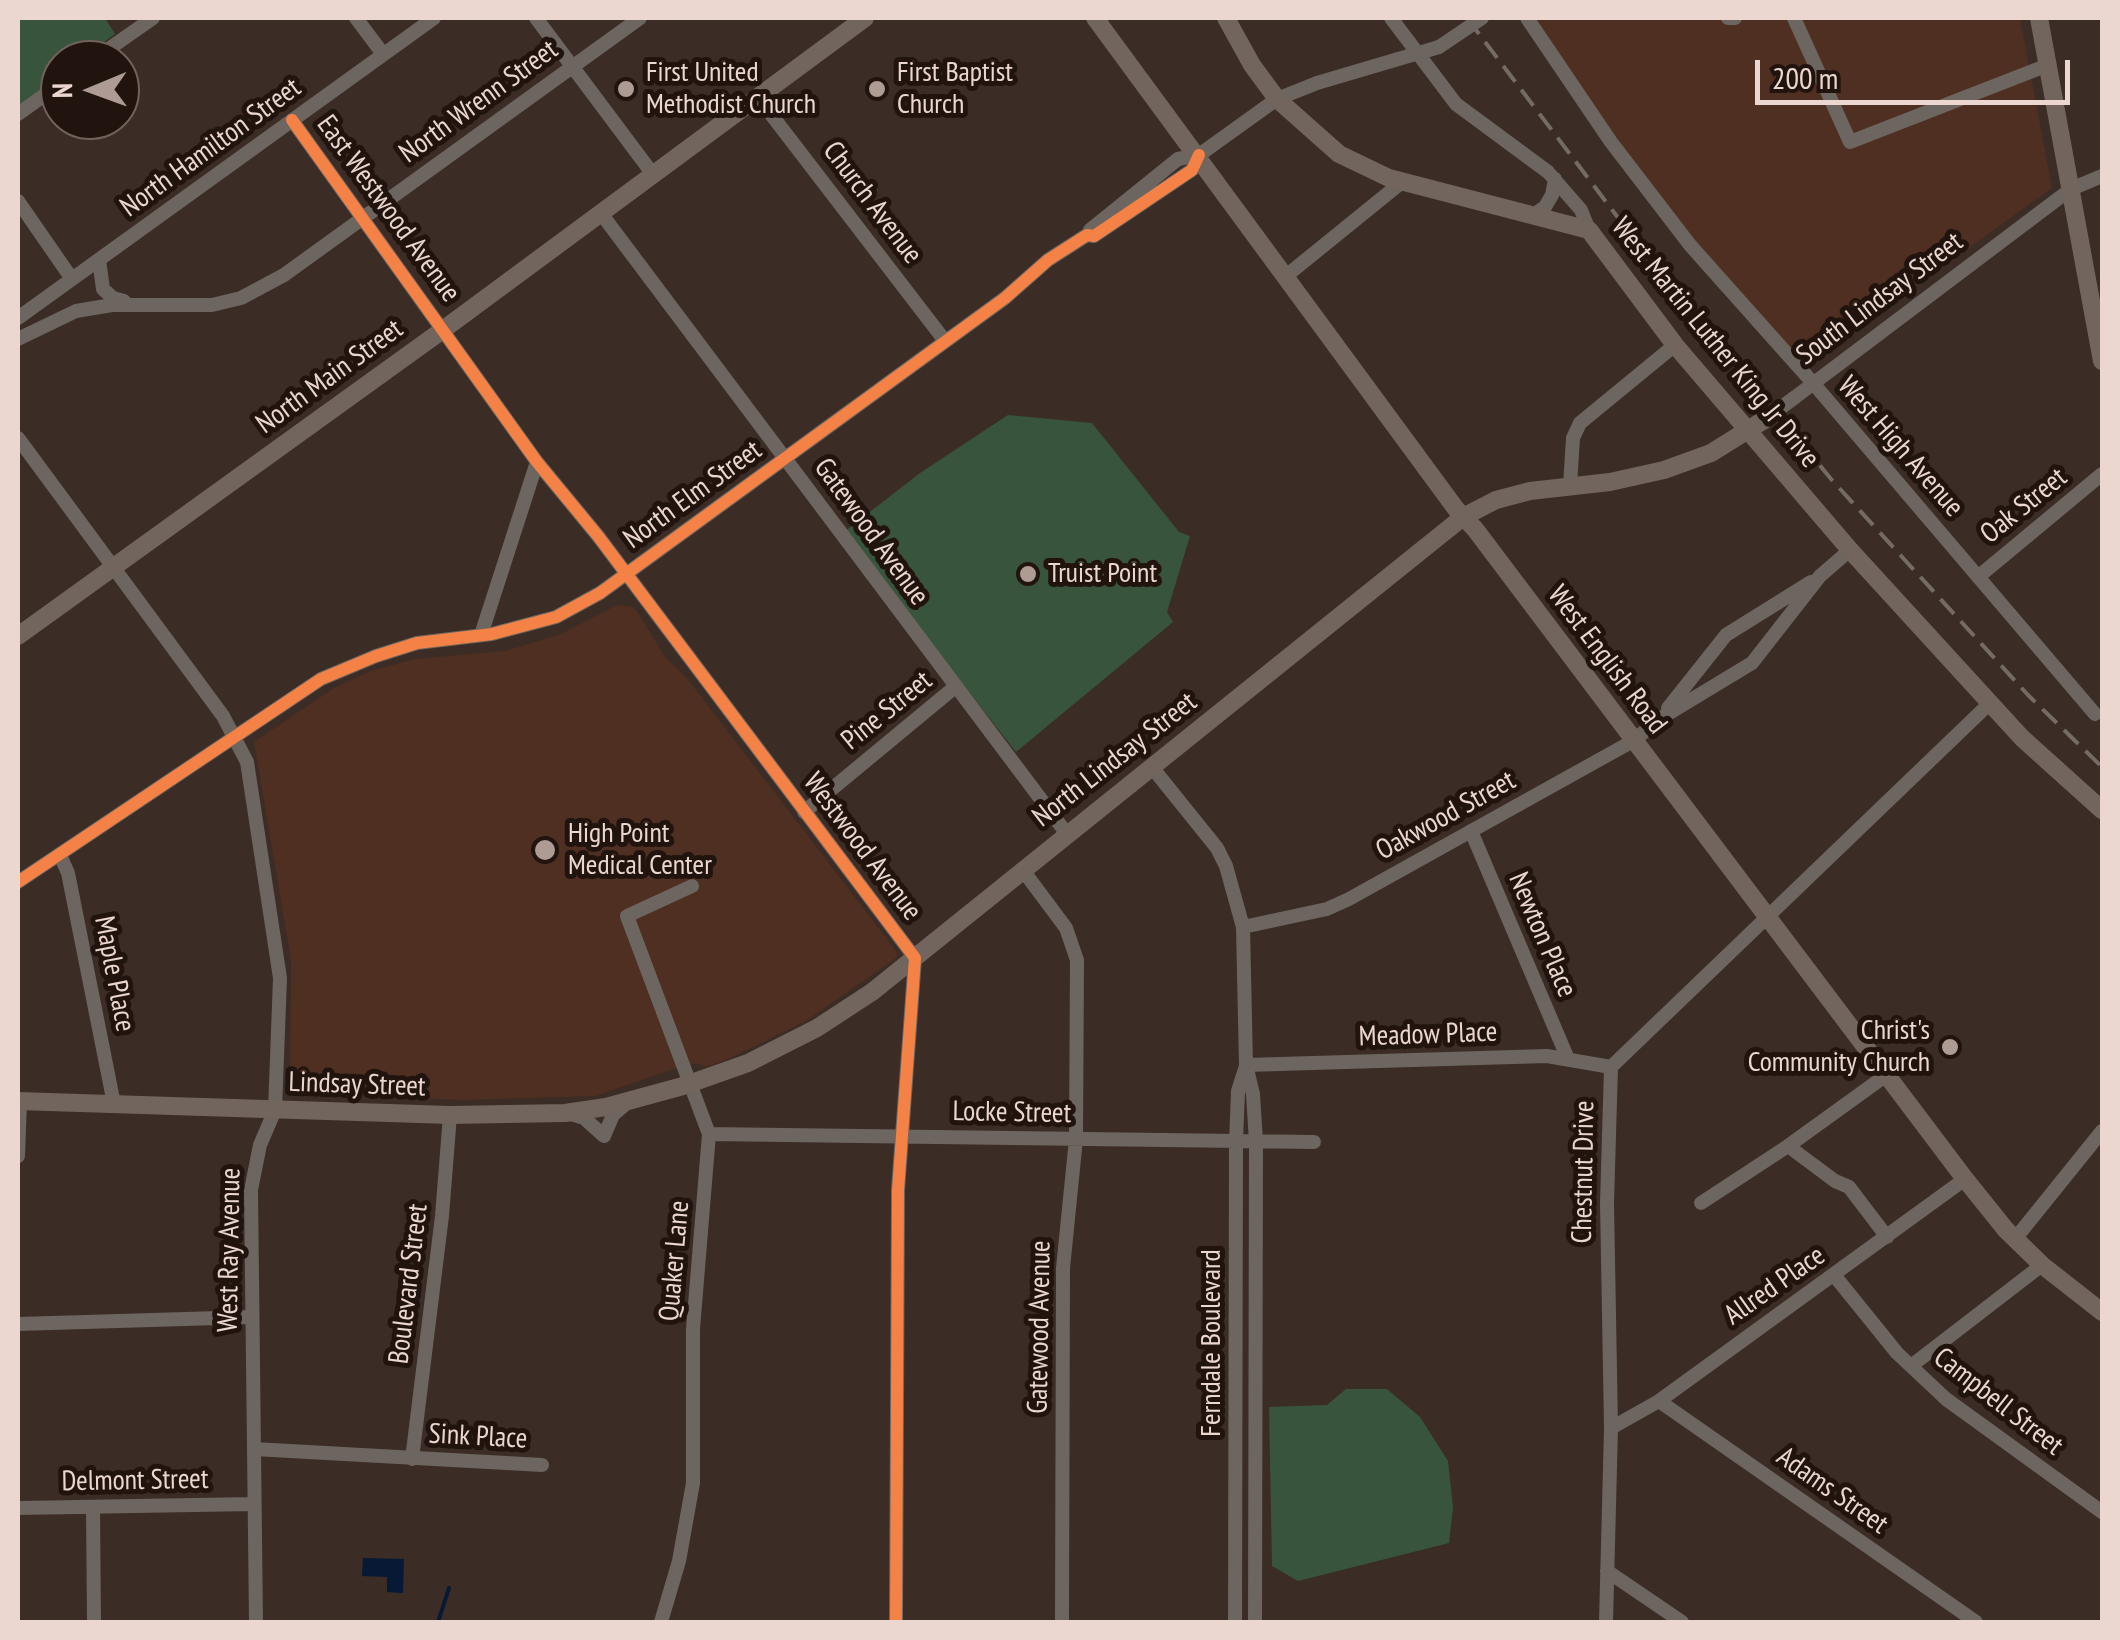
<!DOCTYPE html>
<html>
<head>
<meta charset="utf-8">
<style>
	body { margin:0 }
	#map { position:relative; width:2120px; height:1640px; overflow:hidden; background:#3b2c25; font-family:"PT Sans Narrow",sans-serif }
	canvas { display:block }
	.frame { position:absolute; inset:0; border:20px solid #ebd7d0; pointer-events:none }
	.north { position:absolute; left:40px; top:40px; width:100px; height:100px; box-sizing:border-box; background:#21140f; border:2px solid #72625c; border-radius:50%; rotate:269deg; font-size:28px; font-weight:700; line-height:40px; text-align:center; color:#ebd7d0 }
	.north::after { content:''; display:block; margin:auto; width:35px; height:45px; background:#ad9b94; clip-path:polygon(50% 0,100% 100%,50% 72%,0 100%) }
	.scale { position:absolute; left:1755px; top:60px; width:315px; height:45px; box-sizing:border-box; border:5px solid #ebd7d0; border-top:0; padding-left:12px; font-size:30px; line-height:35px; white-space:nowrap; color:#ebd7d0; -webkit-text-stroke:8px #21140f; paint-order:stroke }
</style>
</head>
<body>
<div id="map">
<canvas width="2120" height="1640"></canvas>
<div class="frame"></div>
<div class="north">N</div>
<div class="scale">200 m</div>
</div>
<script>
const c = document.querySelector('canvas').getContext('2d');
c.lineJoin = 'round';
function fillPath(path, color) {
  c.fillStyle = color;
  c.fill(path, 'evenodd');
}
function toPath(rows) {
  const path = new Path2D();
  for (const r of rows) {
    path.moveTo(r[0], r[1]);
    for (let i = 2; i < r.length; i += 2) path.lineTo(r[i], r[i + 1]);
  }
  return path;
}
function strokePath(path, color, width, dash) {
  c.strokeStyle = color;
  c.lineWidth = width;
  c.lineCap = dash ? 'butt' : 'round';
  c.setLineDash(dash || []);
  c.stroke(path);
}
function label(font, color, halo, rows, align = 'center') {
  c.font = font + ' "PT Sans Narrow",sans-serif';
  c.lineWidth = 10;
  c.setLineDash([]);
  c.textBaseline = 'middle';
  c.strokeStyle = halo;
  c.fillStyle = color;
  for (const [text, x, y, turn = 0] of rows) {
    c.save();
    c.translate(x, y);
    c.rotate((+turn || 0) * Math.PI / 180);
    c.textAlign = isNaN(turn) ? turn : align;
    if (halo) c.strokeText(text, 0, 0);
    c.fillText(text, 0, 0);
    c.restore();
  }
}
fillPath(toPath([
	[1531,18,2020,18,2052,188,1805,366,1676,220],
	[617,605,632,607,636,610,666,658,686,677,897,952,896,958,806,1021,730,1058,706,1067,696,1063,670,1070,596,1096,464,1100,295,1093,290,1088,291,960,254,742,334,688,370,671,415,659,505,651,561,634]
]), '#4f2f21');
fillPath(toPath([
	[18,18,105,18,115,34,80,60,60,60,60,75,18,107],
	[1008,415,1092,423,1179,532,1190,536,1167,612,1173,622,1016,752,844,532,920,473],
	[1346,1389,1387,1389,1420,1417,1448,1461,1453,1507,1449,1543,1298,1581,1272,1566,1269,1407,1327,1405]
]), '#38543c');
fillPath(toPath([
	[363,1558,404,1559,403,1593,387,1592,387,1577,362,1576]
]), '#071934');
strokePath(toPath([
	[438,1622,449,1588]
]), '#071934', 4);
strokePath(toPath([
	[356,18,383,54],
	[536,18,652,173],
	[1391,18,1456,104,1548,172,1581,210,1589,230],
	[1527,18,1611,142,1690,245,1813,383,2095,714],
	[1728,18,1735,18],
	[1794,18,1850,142,2048,65],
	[93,60,153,18],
	[757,96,945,341],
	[18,114,60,84],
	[292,120,537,462,598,536,915,958,898,1190,896,1622],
	[18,201,72,279],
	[600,212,1067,834],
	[1533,215,1545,207,1552,195,1555,179],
	[1090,230,1178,159,1199,155,1277,99,1317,83,1439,47],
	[99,260,103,289,113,298,124,301],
	[1286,276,1402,182],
	[18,318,434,18],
	[18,339,76,311,112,305,212,305,241,298,284,275,640,18],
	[1794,398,2071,189,2102,176],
	[18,438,223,716,247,762,280,978,275,1110,260,1145,251,1190,256,1622],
	[1570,486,1573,438,1580,423,1675,345],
	[1978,577,2102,474],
	[481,635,537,462],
	[1668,708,1726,635,1811,582],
	[1151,766,1217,848,1226,866,1243,927,1246,1065,1253,1094,1256,1142,1255,1622],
	[804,812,955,687],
	[1471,831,1568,1059],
	[60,855,68,873,114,1104],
	[1022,869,1066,928,1077,960,1076,1139,1063,1268,1062,1622],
	[18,882,321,679,376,656,417,643,492,634,556,617,600,593,1005,298,1048,260,1087,235,1094,236,1192,170,1199,155],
	[1243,927,1327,909,1349,899,1633,741,1661,718,1752,663,1820,576,1850,550],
	[1246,1065,1547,1056,1611,1067],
	[571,1114,584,1118,604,1136,613,1115,628,1102],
	[709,1134,1314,1142],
	[1788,1146,1835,1181,1849,1187,1887,1237],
	[18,1156,20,1101],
	[1701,1203,1788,1146,1885,1076],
	[2015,1239,2102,1131],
	[1834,1275,1897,1353,1946,1399,2102,1512],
	[18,1324,252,1317],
	[1911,1366,2042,1265],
	[1659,1401,1976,1622],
	[1611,1428,1659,1401,1965,1179],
	[254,1449,542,1465],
	[412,1459,442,1216,450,1115],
	[18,1508,254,1504],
	[93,1508,94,1622],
	[1607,1571,1682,1622],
	[661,1622,679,1561,693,1483,693,1329,709,1134,627,916,692,886],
	[1235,1622,1236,1142,1238,1091,1246,1066],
	[1606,1622,1611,1428,1607,1203,1611,1067,1990,703]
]), '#6d655f', 14);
strokePath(toPath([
	[1095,18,1456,509,1475,529,1965,1179,2006,1230,2042,1265,2102,1312],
	[1226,18,1252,65,1277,99,1339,154,1389,178,1589,230,1675,345,1850,550,2022,738,2102,810],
	[2039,18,2102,361],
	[18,636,444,329,865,18],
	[18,1101,450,1115,565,1113,606,1107,683,1086,748,1063,817,1028,872,992,1463,517,1496,500,1530,491,1610,482,1664,470,1711,453,1764,420]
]), '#71655d', 18);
strokePath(toPath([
	[1467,18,1616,215,1831,479,2028,695,2102,767]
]), '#746b66', 4, [20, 10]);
strokePath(toPath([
	[1439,47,1482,18],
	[1764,420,1794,398]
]), '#6d655f', 14);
strokePath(toPath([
	[292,120,537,462,598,536,915,958,898,1190,896,1622],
	[18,882,321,679,376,656,417,643,492,634,556,617,600,593,1005,298,1048,260,1087,235,1094,236,1192,170,1199,155]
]), '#f48246', 12);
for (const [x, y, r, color] of [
	[626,89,10,"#ad9b94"],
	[877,89,10,"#ad9b94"],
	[1028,574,10,"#ad9b94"],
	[545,850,12,"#ad9b94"],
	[1950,1047,10,"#ad9b94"]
]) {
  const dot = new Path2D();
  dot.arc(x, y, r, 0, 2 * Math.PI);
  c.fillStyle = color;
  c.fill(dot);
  strokePath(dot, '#21140f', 4);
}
label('28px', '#ebd7d0', '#21140f', [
	["First United",646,73],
	["Methodist Church",646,105],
	["First Baptist",897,73],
	["Church",897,105],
	["Truist Point",1048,574],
	["High Point",568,834],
	["Medical Center",568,866],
	["Christ's",1930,1031,"right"],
	["Community Church",1930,1063,"right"]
], 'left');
label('28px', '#ebd7d0', '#21140f', [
	["North Wrenn Street",479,102,-36],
	["North Hamilton Street",211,148,-36],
	["Church Avenue",872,203,53],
	["East Westwood Avenue",388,209,54],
	["South Lindsay Street",1880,299,-37],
	["West Martin Luther King Jr Drive",1715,343,51],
	["North Main Street",330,377,-36],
	["West High Avenue",1900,447,49],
	["North Elm Street",693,495,-36],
	["Oak Street",2024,506,-39],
	["Gatewood Avenue",871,532,54],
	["West English Road",1607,660,53],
	["Pine Street",887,711,-39],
	["North Lindsay Street",1115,760,-38],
	["Oakwood Street",1446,816,-29],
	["Westwood Avenue",862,847,53],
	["Newton Place",1542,935,67],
	["Maple Place",114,974,79],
	["Meadow Place",1428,1035,-2],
	["Lindsay Street",357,1085,2],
	["Locke Street",1012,1113,1],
	["Chestnut Drive",1584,1172,-89],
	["West Ray Avenue",230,1250,-89],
	["Quaker Lane",675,1261,-85],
	["Boulevard Street",409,1284,-83],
	["Allred Place",1775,1286,-35],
	["Gatewood Avenue",1040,1327,-89],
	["Ferndale Boulevard",1212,1343,-90],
	["Campbell Street",1998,1402,38],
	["Sink Place",478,1437,3],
	["Delmont Street",135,1481,-1],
	["Adams Street",1832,1491,35]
]);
</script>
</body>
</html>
